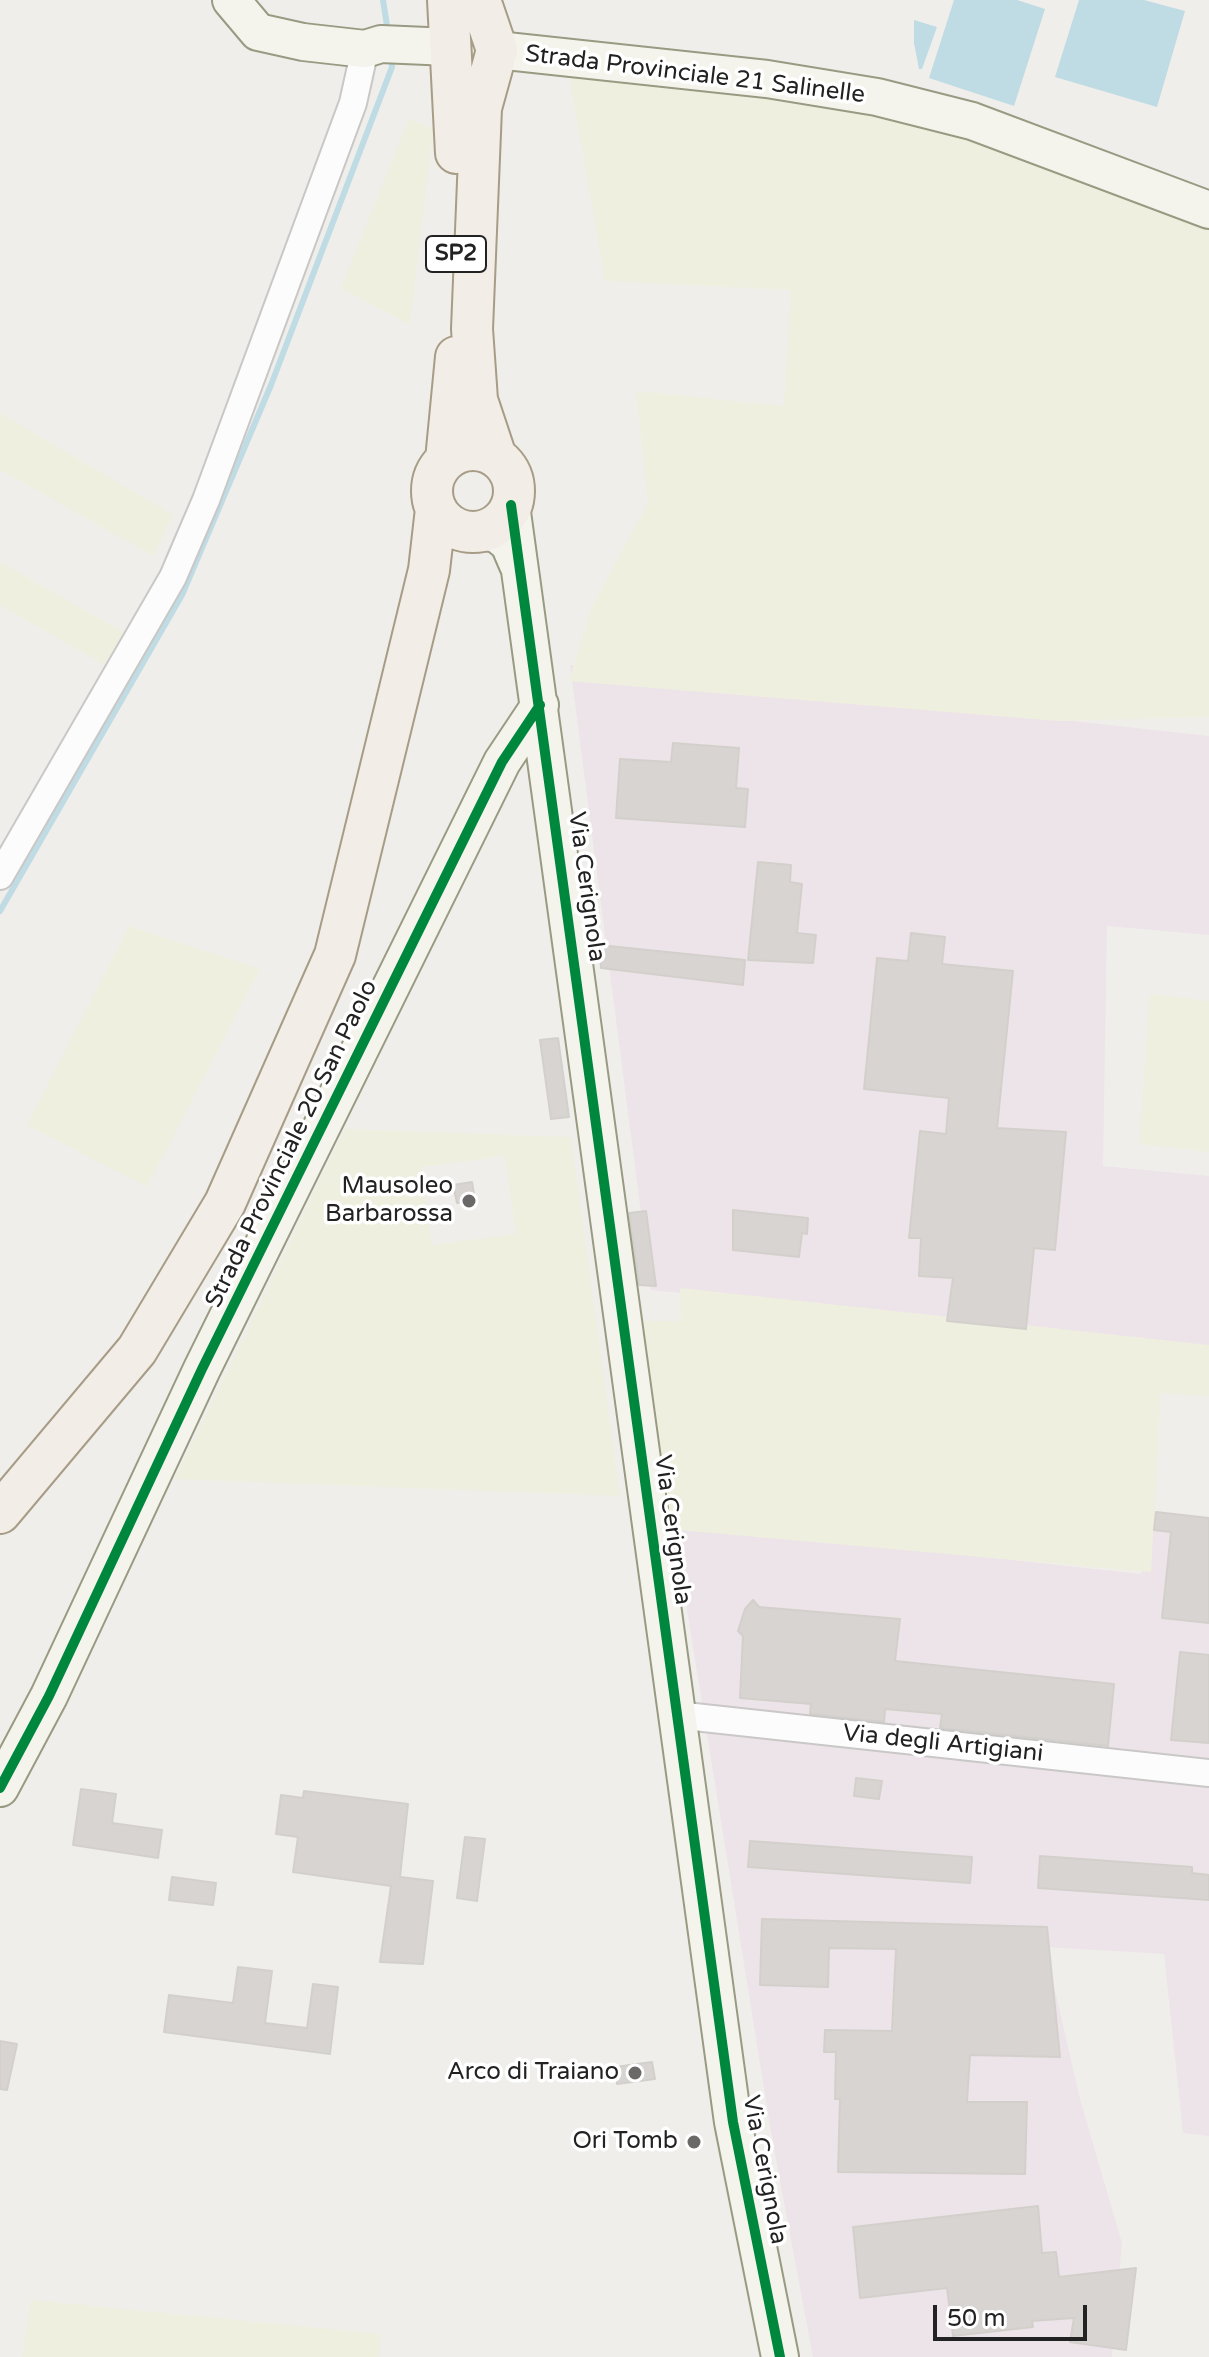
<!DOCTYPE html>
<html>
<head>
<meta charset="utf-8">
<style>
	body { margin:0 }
	#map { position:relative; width:1209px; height:2357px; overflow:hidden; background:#f0eeeb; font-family:"Varela Round",sans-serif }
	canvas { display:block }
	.scale { position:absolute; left:933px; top:2305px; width:154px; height:36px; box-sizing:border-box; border:4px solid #222; border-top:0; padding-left:10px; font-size:24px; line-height:28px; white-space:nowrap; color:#222; -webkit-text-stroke:6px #fff; paint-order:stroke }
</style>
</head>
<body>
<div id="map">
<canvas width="1209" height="2357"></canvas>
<div class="scale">50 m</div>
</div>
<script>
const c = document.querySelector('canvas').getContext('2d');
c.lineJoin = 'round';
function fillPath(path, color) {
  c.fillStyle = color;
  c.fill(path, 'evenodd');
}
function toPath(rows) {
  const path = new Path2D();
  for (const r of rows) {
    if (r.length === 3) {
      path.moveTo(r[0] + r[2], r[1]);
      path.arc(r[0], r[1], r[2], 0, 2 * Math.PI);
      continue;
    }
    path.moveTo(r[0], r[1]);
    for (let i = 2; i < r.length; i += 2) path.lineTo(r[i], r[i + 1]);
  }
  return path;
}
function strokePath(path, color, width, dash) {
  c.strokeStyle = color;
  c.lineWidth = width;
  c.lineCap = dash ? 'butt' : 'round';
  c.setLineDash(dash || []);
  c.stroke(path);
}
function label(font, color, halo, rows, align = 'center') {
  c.font = font + ' "Varela Round",sans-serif';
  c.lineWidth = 7;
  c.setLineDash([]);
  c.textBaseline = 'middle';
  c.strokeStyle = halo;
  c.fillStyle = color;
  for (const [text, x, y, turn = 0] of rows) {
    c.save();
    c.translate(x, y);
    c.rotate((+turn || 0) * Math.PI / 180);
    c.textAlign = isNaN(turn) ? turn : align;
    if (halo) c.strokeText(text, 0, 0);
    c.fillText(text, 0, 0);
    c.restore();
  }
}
fillPath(toPath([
	[570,665,1209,736,1209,935,1107,926,1103,1166,1209,1176,1209,1347,651,1290],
	[1144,1510,1209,1522,1209,2136,1183,2133,1164,1954,1045,1947,1080,2099,1122,2243,1112,2357,813,2357,772,2138,673,1523,1141,1574]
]), '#ede4e9');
fillPath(toPath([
	[568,69,772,89,975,134,1209,227,1209,717,1058,721,569,681,592,606,648,503,636,391,784,406,791,290,605,281],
	[409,119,433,129,410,325,341,288],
	[0,413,173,515,154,556,0,470],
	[0,562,125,633,104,665,0,605],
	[129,926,260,969,147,1187,27,1125],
	[1150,994,1209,1001,1209,1152,1139,1144],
	[345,1129,571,1137,620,1496,175,1479],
	[505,1156,516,1234,432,1245,422,1167],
	[680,1288,1209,1345,1209,1396,1161,1393,1151,1572,667,1529,639,1321,681,1321],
	[31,2300,381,2334,379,2357,22,2357]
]), '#efefdf');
fillPath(toPath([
	[954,0,1017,0,1045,9,1014,106,929,78],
	[1079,0,1144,0,1185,11,1157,107,1055,77],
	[914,20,937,27,922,69,919,69,914,43]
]), '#bfdbe3');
strokePath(toPath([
	[383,0,388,32],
	[0,911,182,595,271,385,392,67,391,55]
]), '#bfdbe3', 6);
const building = toPath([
	[673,743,739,748,736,788,748,789,745,827,616,818,620,759,671,762,673,743],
	[758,862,791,865,790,882,802,884,797,933,816,935,813,963,748,960,758,862],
	[911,933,945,937,942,964,1013,971,997,1128,1066,1132,1055,1250,1034,1248,1026,1329,947,1321,953,1278,919,1276,921,1238,909,1238,920,1131,946,1134,949,1098,864,1089,877,958,908,961,911,933],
	[599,945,745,960,743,985,601,968,599,945],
	[558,1038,569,1117,551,1119,540,1040,558,1038],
	[472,1182,475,1200,457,1203,453,1185,472,1182],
	[733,1210,808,1218,807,1234,802,1233,799,1257,733,1250,733,1210],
	[646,1211,656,1286,639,1285,629,1213,646,1211],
	[1156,1512,1209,1518,1209,1623,1162,1618,1171,1532,1154,1530,1156,1512],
	[753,1600,759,1607,900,1619,895,1661,1114,1684,1108,1746,940,1728,942,1714,885,1709,884,1722,810,1714,811,1704,740,1698,743,1636,738,1631,745,1609,753,1600],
	[1180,1652,1209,1655,1209,1743,1171,1740,1180,1652],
	[856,1778,882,1781,879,1799,854,1796,856,1778],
	[81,1789,116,1794,112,1823,162,1830,158,1858,73,1845,81,1789],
	[304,1791,408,1804,400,1877,433,1881,423,1964,380,1962,391,1886,293,1872,298,1837,276,1834,281,1795,303,1798,304,1791],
	[465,1837,485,1839,477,1901,457,1898,465,1837],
	[750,1841,972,1857,970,1883,748,1867,750,1841],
	[1040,1856,1192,1867,1192,1873,1209,1875,1209,1900,1038,1888,1040,1856],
	[172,1877,216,1883,213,1905,169,1900,172,1877],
	[762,1919,1047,1927,1060,2057,970,2055,967,2102,1027,2102,1025,2174,838,2172,840,2099,835,2099,836,2052,824,2052,825,2030,892,2031,896,1949,829,1948,828,1987,760,1985,762,1919],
	[238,1967,272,1971,265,2023,307,2028,313,1984,338,1987,330,2054,164,2032,169,1995,233,2003,238,1967],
	[0,2041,17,2044,7,2090,0,2089,0,2041],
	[652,2062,655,2079,617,2084,615,2067,652,2062],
	[1038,2206,1042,2253,1056,2252,1059,2277,1136,2268,1126,2350,1070,2342,1074,2318,1032,2321,1033,2327,953,2336,947,2288,860,2298,853,2227,1038,2206]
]);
fillPath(building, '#d7d4d2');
strokePath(building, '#d3d0cc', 2);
const street = toPath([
	[0,876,173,577,206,500,353,103,365,49],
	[676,1715,1209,1773]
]);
const secondary = toPath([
	[231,0,258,32,303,42,365,49,381,44,450,47],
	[497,50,767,79,877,97,972,121,1209,210],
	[511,505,733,2122,780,2357],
	[481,531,497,534,509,544,518,565],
	[0,1788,49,1696,202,1369,502,762,540,705]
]);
const primary = toPath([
	[448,0,456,153],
	[480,0,497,50,481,108,472,329,477,400,496,457],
	[473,491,41],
	[446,460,456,357],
	[0,1513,137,1350,225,1203,335,955,429,570,436,509]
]);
strokePath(street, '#c9c8c7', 30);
strokePath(secondary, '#999a82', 40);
strokePath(primary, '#a79c86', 44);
strokePath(street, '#fdfcfc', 26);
strokePath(secondary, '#f4f4ed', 36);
strokePath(primary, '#f3ede7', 40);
strokePath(toPath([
	[511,505,733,2122,780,2357],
	[0,1788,49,1696,202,1369,502,762,540,705]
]), '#00873e', 10);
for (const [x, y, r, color] of [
	[469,1201,8,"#6a6968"],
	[635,2073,8,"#6a6968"],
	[694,2142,8,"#6a6968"]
]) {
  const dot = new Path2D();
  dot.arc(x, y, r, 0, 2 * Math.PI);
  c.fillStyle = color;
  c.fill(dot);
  strokePath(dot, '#fff', 3);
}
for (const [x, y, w] of [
	[456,254,60]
]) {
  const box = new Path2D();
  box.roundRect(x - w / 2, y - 18, w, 36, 6);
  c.fillStyle = '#fff';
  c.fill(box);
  strokePath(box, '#222', 2);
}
label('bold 22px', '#222', null, [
	["SP2",456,254]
]);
label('24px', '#222', '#fff', [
	["Strada Provinciale 21 Salinelle",695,75,7],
	["Via Cerignola",586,887,82],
	["Strada Provinciale 20 San Paolo",292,1144,-64],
	["Via Cerignola",672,1530,82],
	["Via degli Artigiani",943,1744,6],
	["Via Cerignola",764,2170,79]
]);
label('24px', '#222', '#fff', [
	["Mausoleo",453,1187],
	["Barbarossa",453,1215],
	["Arco di Traiano",619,2073],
	["Ori Tomb",678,2142]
], 'right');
</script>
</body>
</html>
